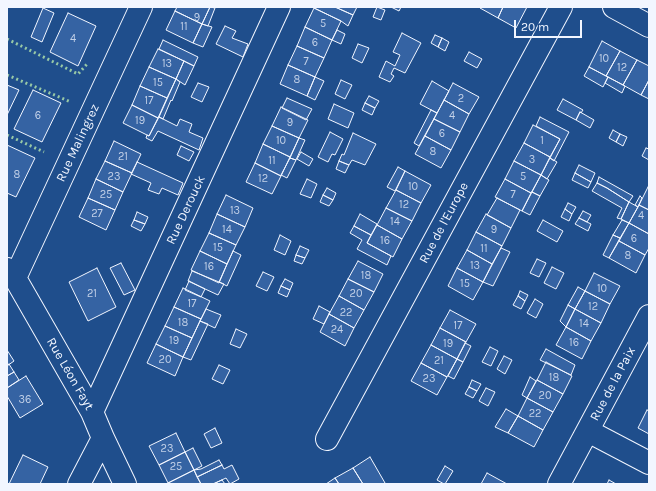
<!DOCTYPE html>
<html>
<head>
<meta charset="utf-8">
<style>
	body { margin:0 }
	#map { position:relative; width:656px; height:491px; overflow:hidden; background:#1f4e8c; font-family:Karla,sans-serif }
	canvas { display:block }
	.frame { position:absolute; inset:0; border:8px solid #f2f6ff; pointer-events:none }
	.scale { position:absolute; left:514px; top:20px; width:68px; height:18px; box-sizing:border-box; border:2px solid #f2f6ff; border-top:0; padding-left:5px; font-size:12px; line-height:14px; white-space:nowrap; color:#f2f6ff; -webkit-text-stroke:3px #1f4e8c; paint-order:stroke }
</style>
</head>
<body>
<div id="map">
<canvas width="656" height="491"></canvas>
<div class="frame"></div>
<div class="scale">20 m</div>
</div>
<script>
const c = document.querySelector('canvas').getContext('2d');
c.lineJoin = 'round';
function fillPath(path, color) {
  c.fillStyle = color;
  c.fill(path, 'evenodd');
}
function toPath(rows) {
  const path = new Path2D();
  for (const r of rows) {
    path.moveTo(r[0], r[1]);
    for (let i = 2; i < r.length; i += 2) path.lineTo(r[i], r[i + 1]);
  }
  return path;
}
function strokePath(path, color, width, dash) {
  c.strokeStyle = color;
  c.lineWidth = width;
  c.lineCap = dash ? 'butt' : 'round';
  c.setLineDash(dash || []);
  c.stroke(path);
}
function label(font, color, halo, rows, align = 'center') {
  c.font = font + ' Karla,sans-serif';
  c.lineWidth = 3;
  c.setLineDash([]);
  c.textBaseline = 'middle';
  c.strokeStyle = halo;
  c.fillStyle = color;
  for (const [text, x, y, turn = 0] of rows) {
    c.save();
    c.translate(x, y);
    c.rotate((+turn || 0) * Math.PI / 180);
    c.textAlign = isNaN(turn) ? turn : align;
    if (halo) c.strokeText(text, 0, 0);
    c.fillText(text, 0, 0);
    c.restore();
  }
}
const building = toPath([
	[177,7,210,7,202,24,175,11,177,7],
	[210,7,215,8,208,26,202,24,210,7],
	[315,7,335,7,353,15,348,26,341,21,314,8,315,7],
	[335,7,357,7,353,15,335,7],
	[377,7,385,10,381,20,373,17,377,7],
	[391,7,401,7,399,11,391,7],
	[480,7,503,7,498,18,480,8,480,7],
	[503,7,527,7,516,28,498,18,503,7],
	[43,8,54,13,42,42,31,37,43,8],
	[314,8,341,21,332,40,305,27,314,8],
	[175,11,202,24,193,43,166,30,175,11],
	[68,13,96,26,78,66,50,52,68,13],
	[202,24,212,27,203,47,193,43,202,24],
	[225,26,236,31,232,38,248,44,243,57,216,44,225,26],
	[305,27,332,40,324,58,297,46,305,27],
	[337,30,345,34,341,44,332,40,337,30],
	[402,33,421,43,405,73,394,68,391,74,394,76,390,82,379,77,386,61,395,66,400,55,393,52,402,33],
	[435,35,442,38,438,47,431,43,435,35],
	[442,38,449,42,445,51,438,47,442,38],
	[163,40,198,57,194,66,159,49,163,40],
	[602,41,620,51,606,76,589,67,602,41],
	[358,44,369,48,362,63,352,58,358,44],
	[297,46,324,58,315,77,288,65,297,46],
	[158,49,184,61,176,79,149,67,158,49],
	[620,51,637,60,623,85,606,76,620,51],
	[469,52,482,59,477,68,464,61,469,52],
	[637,60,649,66,649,80,641,95,623,85,637,60],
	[184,61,194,66,185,85,176,79,184,61],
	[288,65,315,77,307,96,280,84,288,65],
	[149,67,176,79,167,98,140,86,149,67],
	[589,67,608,77,603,87,584,76,589,67],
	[315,77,324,81,315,100,307,96,315,77],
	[608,77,625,86,622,93,605,83,608,77],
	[176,79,180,82,172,101,171,100,163,119,159,117,176,79],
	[341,80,352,85,345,99,335,94,341,80],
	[649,80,649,99,641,95,649,80],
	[432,81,449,91,437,113,420,104,432,81],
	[198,83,209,87,202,102,191,97,198,83],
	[453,83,479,97,469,114,444,100,453,83],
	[7,85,19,90,7,115,7,85],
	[140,86,167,98,158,118,132,105,140,86],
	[33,90,61,103,42,142,14,129,33,90],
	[369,96,379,101,375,108,365,103,369,96],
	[287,98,312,109,306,120,282,108,287,98],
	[563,99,583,110,581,113,580,112,576,120,557,110,563,99],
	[444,100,469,114,460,132,434,119,444,100],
	[365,103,375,108,372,115,362,110,365,103],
	[334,104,354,113,348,128,328,119,334,104],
	[132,105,158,118,149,136,123,123,132,105],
	[281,107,308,120,299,138,272,126,281,107],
	[431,110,437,113,419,146,414,143,431,110],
	[580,112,594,120,590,128,576,120,580,112],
	[159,117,177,126,180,119,192,124,189,132,203,138,199,150,158,131,152,141,146,138,147,135,149,136,159,117],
	[540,117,569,132,554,161,550,158,560,139,536,126,540,117],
	[434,119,460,132,451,150,425,136,434,119],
	[533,125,560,139,550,157,524,143,533,125],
	[272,126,299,138,290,157,263,144,272,126],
	[613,130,620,134,616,142,609,138,613,130],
	[330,132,343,139,335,155,332,154,328,162,318,157,330,132],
	[353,133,376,144,365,165,352,160,349,165,339,161,342,154,344,155,353,133],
	[620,134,627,137,623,146,616,142,620,134],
	[425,136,451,150,441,168,415,154,425,136],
	[299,138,305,140,296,160,290,158,299,138],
	[114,141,141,154,132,173,105,161,114,141],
	[524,143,550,157,541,175,514,161,524,143],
	[263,144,290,157,281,176,255,163,263,144],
	[7,145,35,158,16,197,7,193,7,145],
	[181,146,194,152,189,161,177,155,181,146],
	[646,148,649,149,649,160,642,156,646,148],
	[301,152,313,159,309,166,297,159,301,152],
	[290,158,296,160,287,178,281,175,290,158],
	[550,158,557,162,547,179,541,175,550,158],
	[105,161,132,173,123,192,96,179,105,161],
	[339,161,349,165,345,173,336,169,339,161],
	[514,161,541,175,531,193,505,179,514,161],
	[137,162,183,183,178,195,162,188,159,194,148,190,151,183,131,174,137,162],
	[255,163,281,176,272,194,246,182,255,163],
	[579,165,595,173,591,182,575,173,579,165],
	[398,167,405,171,395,191,387,187,398,167],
	[405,171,431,185,421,203,396,190,405,171],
	[575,173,591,182,588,188,572,180,575,173],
	[541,175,549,180,540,196,532,192,541,175],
	[599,177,633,196,629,202,607,188,597,183,599,177],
	[96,179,123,192,115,210,88,198,96,179],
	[307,179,317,184,311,198,300,194,307,179],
	[505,179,531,193,522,211,495,197,505,179],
	[597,183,607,188,629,202,621,219,617,218,622,208,592,191,597,183],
	[648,187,649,187,649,210,639,205,648,187],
	[327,188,336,193,333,200,323,195,327,188],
	[396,190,421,203,412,221,386,208,396,190],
	[532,192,540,196,530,215,522,211,532,192],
	[226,195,253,208,245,227,217,214,226,195],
	[323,195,333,200,329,206,320,202,323,195],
	[640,196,642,198,638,207,635,205,640,196],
	[88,198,115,210,106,230,79,217,88,198],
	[497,198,520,210,511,228,487,215,497,198],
	[629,202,638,207,629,223,621,219,629,202],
	[568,203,576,207,572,214,565,209,568,203],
	[639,205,649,210,649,234,629,223,639,205],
	[386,208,412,221,402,239,377,225,386,208],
	[565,209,572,214,569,221,561,217,565,209],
	[583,211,591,215,587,222,579,218,583,211],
	[137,212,148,217,145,224,134,220,137,212],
	[217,214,245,227,236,245,209,233,217,214],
	[360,214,377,224,371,235,354,226,360,214],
	[486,214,511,228,502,246,476,232,486,214],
	[579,218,591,224,588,231,575,224,579,218],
	[134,220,145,224,141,231,131,226,134,220],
	[543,220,563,231,557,242,537,231,543,220],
	[622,220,629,223,620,238,613,235,622,220],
	[629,223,649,234,649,248,645,255,619,241,629,223],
	[377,225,402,239,393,257,367,243,377,225],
	[354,226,371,235,367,243,391,256,387,265,357,249,362,240,350,233,354,226],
	[476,232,502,246,492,264,467,250,476,232],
	[209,233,236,245,227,264,200,251,209,233],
	[280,235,291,241,285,255,274,250,280,235],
	[613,235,620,238,609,258,603,255,613,235],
	[619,241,645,255,636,273,609,258,619,241],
	[300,246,309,250,305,258,296,255,300,246],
	[501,248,510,252,493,286,483,282,501,248],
	[467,250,492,264,483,282,457,268,467,250],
	[200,251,227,264,219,283,191,270,200,251],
	[233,251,241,255,227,286,219,282,233,251],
	[296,255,305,258,302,264,294,261,296,255],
	[537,259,546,263,539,277,530,273,537,259],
	[358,261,383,274,374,292,348,279,358,261],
	[121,263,135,290,124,295,110,268,121,263],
	[552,267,564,273,556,289,544,283,552,267],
	[97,268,116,307,88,321,69,282,97,268],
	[457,268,483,282,473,300,448,286,457,268],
	[192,271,224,284,218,295,188,281,192,271],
	[263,272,274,277,267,291,256,286,263,272],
	[594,273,620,286,610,304,585,291,594,273],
	[285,279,293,283,290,290,281,286,285,279],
	[348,279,374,292,364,310,339,296,348,279],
	[189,281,205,289,201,297,185,290,189,281],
	[281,286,290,290,287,297,278,293,281,286],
	[578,287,585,291,575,309,568,305,578,287],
	[183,288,210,301,201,319,174,307,183,288],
	[520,291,528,295,525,301,518,296,520,291],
	[585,291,610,304,601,323,575,309,585,291],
	[339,296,364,310,354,328,329,314,339,296],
	[518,296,525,301,521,309,513,305,518,296],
	[535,299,543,304,536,318,527,313,535,299],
	[568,305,575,309,566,327,560,321,568,305],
	[319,306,330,312,324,324,313,319,319,306],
	[174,307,201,319,192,338,165,326,174,307],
	[206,309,221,315,215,328,200,321,206,309],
	[575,309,601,323,591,341,566,327,575,309],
	[450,310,476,324,466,342,440,328,450,310],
	[329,314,354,328,345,346,320,332,329,314],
	[200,321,208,324,191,360,183,357,200,321],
	[165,326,192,338,183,357,156,344,165,326],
	[566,327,591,341,582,359,556,345,566,327],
	[440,328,466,342,457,359,431,345,440,328],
	[236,329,247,334,240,348,230,344,236,329],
	[465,343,471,346,463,362,457,359,465,343],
	[156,344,183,357,175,376,147,363,156,344],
	[431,345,457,359,447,377,421,363,431,345],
	[490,347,498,351,491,366,482,362,490,347],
	[546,349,575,365,571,375,540,360,546,349],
	[7,350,14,361,7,366,7,350],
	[504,356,512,360,505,374,497,369,504,356],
	[457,359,463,362,454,379,448,376,457,359],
	[546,362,572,376,563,394,537,380,546,362],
	[421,363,447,377,437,395,411,381,421,363],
	[9,364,14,372,7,376,7,366,9,364],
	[219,365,230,370,223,384,212,379,219,365],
	[14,372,19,380,7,388,7,376,14,372],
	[26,376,43,404,20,418,7,396,7,388,26,376],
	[530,377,536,381,527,398,522,395,530,377],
	[472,380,481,384,477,391,469,387,472,380],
	[537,380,563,394,553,412,527,398,537,380],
	[469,387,477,391,473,398,465,394,469,387],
	[486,388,495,392,488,406,479,401,486,388],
	[527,398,553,412,543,430,518,416,527,398],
	[506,409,518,416,508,433,495,427,506,409],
	[647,410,649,411,649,434,638,428,647,410],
	[518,416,543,430,534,447,508,433,518,416],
	[215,428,222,443,211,448,204,434,215,428],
	[176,433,185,452,159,465,149,446,176,433],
	[193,448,202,466,194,470,185,452,193,448],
	[185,452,194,470,168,483,159,465,185,452],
	[23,455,48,467,40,484,9,484,23,455],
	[370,457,385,483,383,484,363,484,353,468,370,457],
	[219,460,222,465,197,477,194,470,201,469,219,460],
	[222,465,224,469,232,465,239,479,230,484,226,478,213,484,201,484,197,477,222,465],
	[445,466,453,471,445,484,444,484,437,480,445,466],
	[353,468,363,484,339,484,335,478,353,468],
	[194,470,201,484,168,484,168,483,194,470],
	[487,473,507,484,481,484,487,473],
	[335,478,339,484,326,484,335,478],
	[222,480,225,484,213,484,222,480],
	[609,480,616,484,607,484,609,480]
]);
fillPath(building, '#3563a3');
strokePath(building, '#f2f6ff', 1);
const minor = toPath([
	[614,7,649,26],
	[7,269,15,278,92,412,103,438,125,484],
	[15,278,141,7],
	[92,412,279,7],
	[588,431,649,463],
	[327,439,561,7],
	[79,484,103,438],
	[559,484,649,316]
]);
strokePath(minor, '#f2f6ff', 24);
strokePath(minor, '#1f4e8c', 22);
strokePath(toPath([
	[7,39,78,74,87,64],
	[7,75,71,102],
	[7,135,44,152]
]), '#97c8a6', 3, [2, 3]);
label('11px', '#c3d1e8', null, [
	["9",197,18],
	["5",323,24],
	["11",184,27],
	["4",73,39],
	["6",315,43],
	["10",604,59],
	["7",306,62],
	["13",167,64],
	["12",622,68],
	["8",297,80],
	["15",158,83],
	["2",461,99],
	["17",149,101],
	["6",38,116],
	["4",452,116],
	["19",140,121],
	["9",290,123],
	["6",442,134],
	["10",281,141],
	["1",542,141],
	["8",433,152],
	["21",123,157],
	["3",532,160],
	["11",272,161],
	["8",17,175],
	["23",114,177],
	["5",523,177],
	["12",263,179],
	["10",413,187],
	["25",106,195],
	["7",513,195],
	["12",404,205],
	["13",235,211],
	["27",97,214],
	["4",641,216],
	["14",395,222],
	["14",227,230],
	["9",494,230],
	["6",634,239],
	["16",385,241],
	["15",218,248],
	["11",484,249],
	["8",628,256],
	["13",475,266],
	["16",209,267],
	["18",366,276],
	["15",465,284],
	["10",602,289],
	["21",92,294],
	["20",356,294],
	["17",192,304],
	["12",593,307],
	["22",346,313],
	["18",183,323],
	["14",584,324],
	["17",458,326],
	["24",337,330],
	["19",174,341],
	["16",574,343],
	["19",448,344],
	["20",165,360],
	["21",439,361],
	["18",554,378],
	["23",429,379],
	["20",545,396],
	["36",25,400],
	["22",535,414],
	["23",167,449],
	["25",176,467]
]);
label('13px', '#f2f6ff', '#1f4e8c', [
	["Rue Malingrez",78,143,-65],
	["Rue Derouck",186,210,-65],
	["Rue de l'Europe",444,223,-62],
	["Rue Léon Fayt",70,374,60],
	["Rue de la Paix",613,384,-62]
]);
</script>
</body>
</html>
